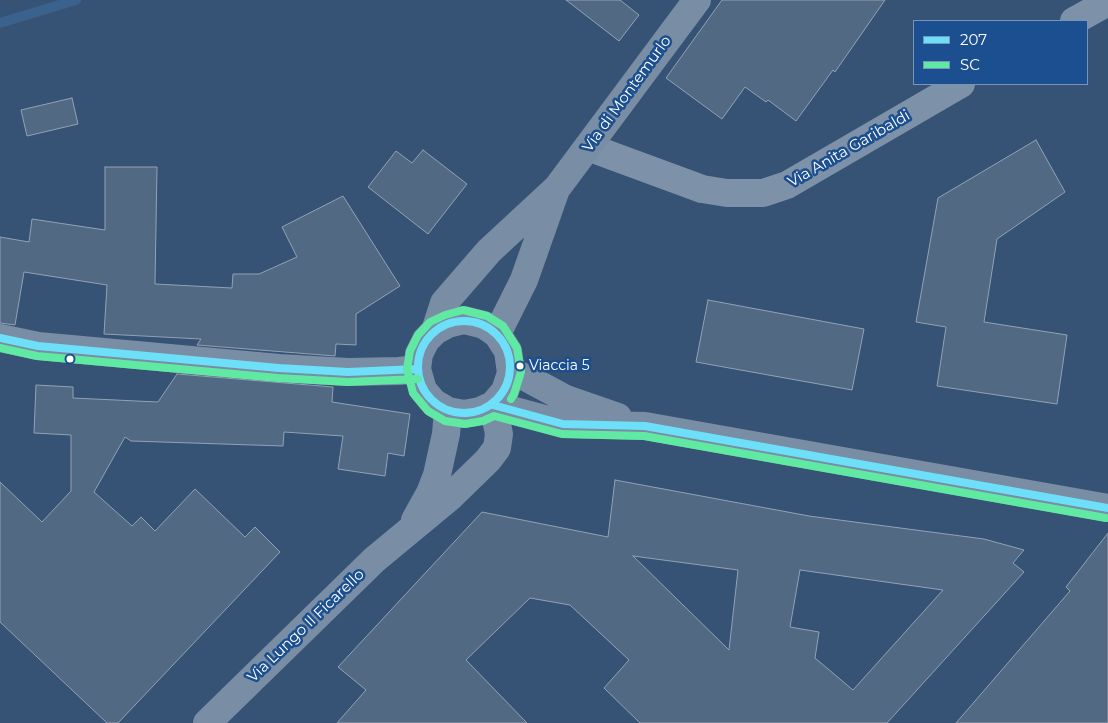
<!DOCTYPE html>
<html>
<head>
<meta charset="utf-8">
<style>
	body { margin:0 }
	#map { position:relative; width:1108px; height:723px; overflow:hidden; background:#365274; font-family:Montserrat,sans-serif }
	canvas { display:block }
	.legend { position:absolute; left:913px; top:20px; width:175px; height:65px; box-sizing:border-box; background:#1b4f8f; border:1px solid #7695bc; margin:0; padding:6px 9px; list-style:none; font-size:15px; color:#fff }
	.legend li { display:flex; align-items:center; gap:10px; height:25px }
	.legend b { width:25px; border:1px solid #7695bc }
</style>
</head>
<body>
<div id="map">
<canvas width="1108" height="723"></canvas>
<ul class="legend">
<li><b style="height:6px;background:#6ddff8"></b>207</li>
<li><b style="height:6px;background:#60e9a3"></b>SC</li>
</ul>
</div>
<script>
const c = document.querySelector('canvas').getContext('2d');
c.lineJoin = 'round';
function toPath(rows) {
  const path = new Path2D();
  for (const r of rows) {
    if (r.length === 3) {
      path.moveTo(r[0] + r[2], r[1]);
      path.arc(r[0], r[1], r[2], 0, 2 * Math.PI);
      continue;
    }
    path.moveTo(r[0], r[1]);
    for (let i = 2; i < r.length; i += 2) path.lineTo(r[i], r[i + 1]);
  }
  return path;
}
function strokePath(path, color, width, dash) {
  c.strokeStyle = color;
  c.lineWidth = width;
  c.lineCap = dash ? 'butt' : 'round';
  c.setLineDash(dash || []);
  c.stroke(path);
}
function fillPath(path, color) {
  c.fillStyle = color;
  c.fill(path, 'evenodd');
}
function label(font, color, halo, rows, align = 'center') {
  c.font = font + ' Montserrat,sans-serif';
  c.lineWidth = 5;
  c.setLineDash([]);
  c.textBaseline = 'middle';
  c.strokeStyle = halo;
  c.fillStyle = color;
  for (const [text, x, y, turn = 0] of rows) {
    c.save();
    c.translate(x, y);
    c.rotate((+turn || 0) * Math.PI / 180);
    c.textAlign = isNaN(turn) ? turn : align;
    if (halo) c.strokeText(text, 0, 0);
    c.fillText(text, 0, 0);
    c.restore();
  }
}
strokePath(toPath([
	[0,23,76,0]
]), '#3b618d', 10);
const building = toPath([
	[566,0,620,0,639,15,619,41,566,0],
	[722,0,885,0,835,72,833,70,796,121,768,100,766,102,745,87,722,119,666,78,722,0],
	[72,98,78,124,27,136,21,110,72,98],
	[1036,140,1065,192,997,239,984,322,1067,335,1057,404,937,386,946,327,916,322,938,198,1036,140],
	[423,150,467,184,428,234,368,187,396,151,412,163,423,150],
	[105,167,157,167,155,284,232,288,233,274,259,274,297,257,282,227,343,196,400,286,356,314,356,345,336,344,335,356,197,345,201,339,104,334,107,285,24,272,15,325,0,323,0,237,29,242,32,219,105,230,105,167],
	[708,300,864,329,852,390,696,362,708,300],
	[177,374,333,387,332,402,410,414,404,456,388,453,385,476,338,469,343,436,284,432,283,446,131,441,125,437,94,492,132,526,141,517,155,531,195,489,245,537,255,527,280,552,118,723,107,723,0,622,0,482,42,522,71,491,71,435,34,433,36,385,73,387,73,398,158,402,177,374],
	[615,480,809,516,984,539,1024,550,1013,563,1024,572,887,723,640,723,604,688,629,660,570,605,530,598,466,660,527,723,337,723,366,690,338,667,482,512,608,537,615,480],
	[633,556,738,570,729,650,633,556],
	[800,570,943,590,853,690,815,658,819,632,790,627,800,570],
	[1108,533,1108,723,956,723,1070,591,1066,587,1108,533]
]);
fillPath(building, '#526984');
strokePath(building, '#92a2b6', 1);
strokePath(toPath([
	[1074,21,1108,2],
	[588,147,702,189,727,193,763,193,787,185,961,84]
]), '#7d92a8', 28);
strokePath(toPath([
	[435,331,444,303,489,251,557,188,697,0],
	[497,334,524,280,555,192],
	[0,338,38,346,279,368,348,372,399,371,417,369],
	[511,373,527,378,566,399,618,417],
	[493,405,505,391,511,373,508,351,497,334,484,325,464,320,448,324,435,331,426,340,419,354,417,369,423,390,434,403,448,411,464,414,480,411,493,405,563,424,645,426,1108,508],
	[415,520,430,493,437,475,446,434,448,411],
	[207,723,374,560,450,497,488,460,497,448,499,434,493,405]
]), '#798da4', 28);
strokePath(toPath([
	[464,367,46],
	[0,338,38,346,279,368,348,372,417,369],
	[493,405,563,424,645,426,1108,508]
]), '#6ddff8', 8);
strokePath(toPath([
	[0,348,37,356,278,378,348,382,418,379],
	[511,399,514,394,521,372,517,348,503,326,487,316,463,310,445,315,430,322,418,335,410,351,407,369,413,393,428,411,445,421,465,424,483,421,494,416,562,434,644,436,1106,518]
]), '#60e9a3', 8);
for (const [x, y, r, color] of [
	[70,359,4.5,"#fff"],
	[520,366,4.5,"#fff"]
]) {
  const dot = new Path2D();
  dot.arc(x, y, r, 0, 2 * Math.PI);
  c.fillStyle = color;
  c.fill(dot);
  strokePath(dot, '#1b4f8f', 2);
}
label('14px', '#fff', '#1b4f8f', [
	["Viaccia 5",529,366]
], 'left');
label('15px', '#fff', '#1b4f8f', [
	["Via di Montemurlo",627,94,-54],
	["Via Anita Garibaldi",849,149,-30],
	["Via Lungo Il Ficarello",306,626,-44]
]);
</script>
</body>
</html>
